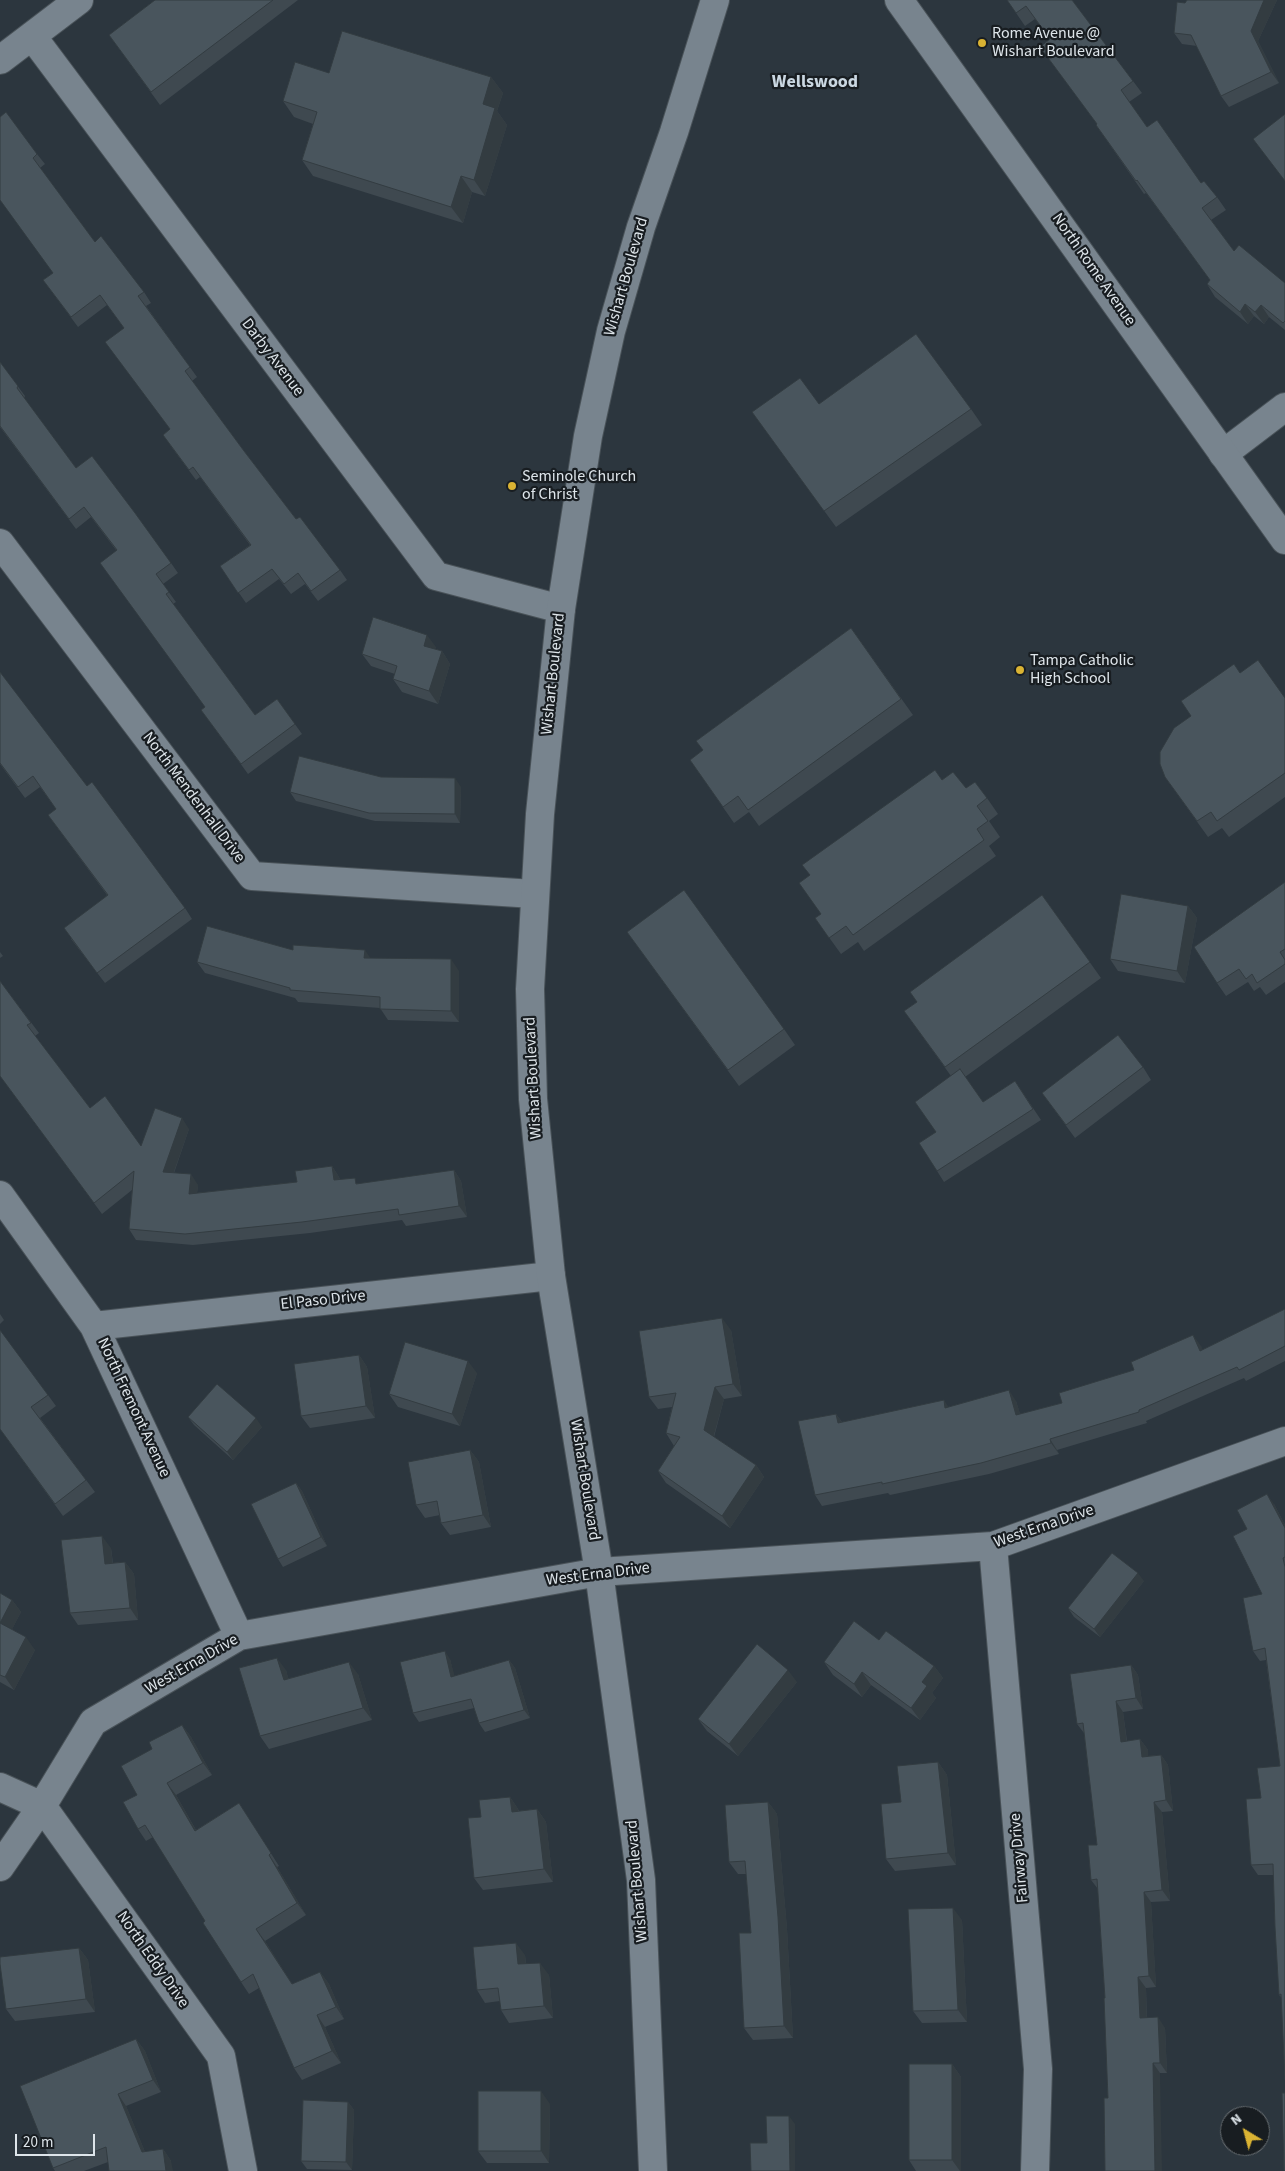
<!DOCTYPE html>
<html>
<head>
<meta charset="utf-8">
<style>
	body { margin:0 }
	#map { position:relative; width:1285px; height:2171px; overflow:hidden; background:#2c363e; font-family:"Source Sans 3",sans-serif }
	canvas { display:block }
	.north { position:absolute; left:1220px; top:2106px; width:50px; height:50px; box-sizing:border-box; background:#181d21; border:1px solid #676d71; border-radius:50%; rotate:323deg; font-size:14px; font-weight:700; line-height:20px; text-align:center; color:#dee5ea }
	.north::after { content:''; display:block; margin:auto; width:18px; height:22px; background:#dab333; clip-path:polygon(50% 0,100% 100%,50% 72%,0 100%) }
	.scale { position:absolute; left:15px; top:2134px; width:80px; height:22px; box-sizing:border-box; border:2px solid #dee5ea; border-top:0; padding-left:6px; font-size:15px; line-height:18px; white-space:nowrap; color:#dee5ea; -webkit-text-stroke:4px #181d21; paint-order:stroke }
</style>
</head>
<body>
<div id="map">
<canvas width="1285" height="2171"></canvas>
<div class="north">N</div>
<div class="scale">20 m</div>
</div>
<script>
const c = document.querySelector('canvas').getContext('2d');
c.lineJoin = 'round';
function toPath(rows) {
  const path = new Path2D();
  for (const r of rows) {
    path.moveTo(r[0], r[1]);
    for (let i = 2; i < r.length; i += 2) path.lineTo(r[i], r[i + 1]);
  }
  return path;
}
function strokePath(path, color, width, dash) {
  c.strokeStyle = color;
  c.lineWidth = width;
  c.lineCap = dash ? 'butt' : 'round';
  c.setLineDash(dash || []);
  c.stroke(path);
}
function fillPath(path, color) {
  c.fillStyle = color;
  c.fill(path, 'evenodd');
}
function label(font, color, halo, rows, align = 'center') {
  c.font = font + ' "Source Sans 3",sans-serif';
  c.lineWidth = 4.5;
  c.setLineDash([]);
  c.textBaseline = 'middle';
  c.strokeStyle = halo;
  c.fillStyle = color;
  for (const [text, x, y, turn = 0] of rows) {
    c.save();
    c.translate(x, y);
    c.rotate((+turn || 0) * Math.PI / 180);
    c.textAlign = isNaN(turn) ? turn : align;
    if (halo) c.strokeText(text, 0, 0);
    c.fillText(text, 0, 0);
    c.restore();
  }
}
const street = toPath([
	[32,36,436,576,561,609],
	[0,60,79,0],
	[1223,454,1285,407],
	[0,543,252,876,534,894],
	[0,1195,94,1326,239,1636],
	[94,1326,551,1276],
	[993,1546,1038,2069,1035,2171],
	[0,1787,42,1806,221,2056,243,2171],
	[0,1867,42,1806,93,1722,239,1636,599,1572,993,1546,1285,1441]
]);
const secondary = toPath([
	[899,0,1285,540],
	[653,2171,641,1880,599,1572,551,1276,533,1099,530,989,540,814,561,609,588,436,611,331,641,227,674,132,715,0]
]);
strokePath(street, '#495258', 30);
strokePath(secondary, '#495258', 30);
strokePath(street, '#78848e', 28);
strokePath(secondary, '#78848e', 28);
fillPath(toPath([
	[155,0,298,0,160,105,109,35],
	[1007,0,1072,0,1142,93,1129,102,1147,127,1201,183,1217,197,1226,210,1211,220,1234,251,1285,283,1285,330,1269,317,1264,324,1254,316,1248,324,1215,297,1207,284,1210,280,1146,193,1144,194,1096,125,1097,124,1040,47,1050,39,1035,19,1025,26],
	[1187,0,1277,0,1258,41,1279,83,1229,107,1221,96,1197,46,1182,44,1174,33],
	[329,73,491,77,503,93,497,111,507,125,485,196,472,192,463,223,313,176,302,160,313,124,294,117,283,101],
	[0,117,37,154,45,164,40,168,95,242,144,292,151,303,146,306,197,377,192,381,244,451,296,519,340,570,347,580,318,601,305,584,291,594,279,579,246,603,220,566,250,545,200,477,196,480,170,445,170,430,124,328,107,305,78,327,43,280,53,273],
	[0,362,25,396,24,398,76,468,171,563,178,573,163,584,176,602,173,604,255,715,277,699,302,734,248,774,201,710,205,707,116,550,91,517,76,529,0,427],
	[819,404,971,409,982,425,836,527,752,412],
	[851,628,913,715,759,826,749,812,734,823,690,760,703,750,696,741],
	[436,647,435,649,442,651,450,664,438,704,402,692,393,679,395,674,371,666,362,654],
	[1240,673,1285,698,1285,797,1229,837,1222,828,1208,837,1165,777,1191,716],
	[0,764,87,786,185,908,192,919,105,983,71,939,107,895,48,815,56,809,40,787,25,798],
	[381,777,461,787,460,823,375,821,296,801,290,792],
	[942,780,966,788,987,798,998,814,989,821,1000,837,989,846,996,856,864,951,858,942,841,954,815,918,821,915,810,875],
	[1285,882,1285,982,1266,995,1260,987,1254,991,1248,982,1226,996,1217,983],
	[1042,895,1101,978,965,1077,983,1102,1015,1081,1041,1120,944,1182,937,1171,936,1132,951,1076,904,1011,917,1002],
	[1188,906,1197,918,1185,983,1118,971,1110,959],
	[627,932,784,1029,795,1045,739,1086],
	[293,950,370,958,459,971,459,1022,388,1020,380,1008,298,1002,295,998,205,973,197,962],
	[0,952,3,956,0,958],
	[0,981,39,1033,35,1036,90,1108,141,1146,189,1129,174,1173,198,1185,197,1193,297,1182,332,1166,339,1177,340,1180,359,1184,454,1170,461,1181,467,1217,406,1226,402,1220,310,1233,193,1245,136,1240,129,1229,132,1190,102,1214,0,1076],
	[1143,1067,1151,1080,1075,1138,1042,1093],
	[1285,1309,1285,1361,1246,1381,1244,1378,1146,1421,1147,1423,1057,1450,1059,1454,989,1474,890,1495,888,1493,822,1506,815,1495,836,1414,842,1422,948,1407,1016,1401,1020,1414,1062,1403,1134,1370,1201,1346,1202,1350],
	[0,1314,4,1320,0,1324],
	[731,1330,742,1396,724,1399,714,1437,756,1465,764,1477,730,1528,666,1483,658,1471,674,1446,666,1433,672,1407,658,1409,649,1397],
	[359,1355,367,1367,375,1418,310,1428,301,1416],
	[477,1373,460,1426,398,1407,389,1394],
	[48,1395,56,1406,40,1418,95,1492,63,1516,0,1429],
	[188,1417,262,1427,233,1460,194,1425],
	[470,1450,479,1462,491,1527,450,1535,441,1523,440,1515,425,1518,416,1505],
	[296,1483,302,1491,327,1546,283,1567,278,1559],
	[1274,1504,1285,1525,1285,2080,1282,1998,1279,1995,1274,1875,1258,1875,1251,1865,1261,1798,1280,1766,1266,1660,1260,1661,1253,1651,1262,1594,1247,1529],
	[111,1548,113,1563,125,1562,134,1574,138,1620,78,1625,70,1613],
	[1144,1581,1100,1637,1074,1617,1068,1608],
	[0,1593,12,1600,21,1612,12,1629,35,1650,14,1690,0,1682],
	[879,1640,934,1666,943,1678,932,1693,936,1698,920,1720,871,1685,862,1697,833,1675,824,1662],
	[450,1659,454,1676,509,1660,515,1668,530,1718,485,1732,479,1723,474,1708,419,1722,413,1713],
	[1131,1665,1138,1675,1143,1709,1123,1712,1127,1741,1140,1739,1148,1750,1148,1756,1161,1755,1168,1765,1173,1811,1162,1812,1170,1901,1151,1902,1156,1987,1146,1988,1147,2018,1165,2028,1167,2073,1160,2073,1108,2098,1105,1998,1098,1889,1091,1880,1097,1845,1084,1733,1077,1724],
	[286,1670,288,1678,358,1674,372,1720,269,1749,260,1736],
	[797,1682,738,1756,707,1731,698,1719],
	[182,1725,191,1737,212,1775,176,1795,196,1830,239,1803,279,1866,277,1867,306,1915,265,1941,292,1984,320,1972,329,1984,344,2019,325,2027,341,2063,302,2080,294,2068,259,1988,249,1994,241,1982,205,1921,153,1837,146,1841,138,1829,137,1795,152,1749],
	[938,1762,947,1775,956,1865,895,1871,886,1859,901,1802],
	[510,1797,518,1809,519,1811,537,1809,546,1822,553,1882,483,1890,474,1878,481,1817],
	[768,1802,777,1814,787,1929,793,2038,753,2040,744,2028,751,1933,746,1874,738,1874,729,1862],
	[962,1920,967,2022,922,2023,913,2011],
	[79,1948,88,1960,95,2012,15,2021,6,2009],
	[525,1955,526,1964,549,1975,553,2018,509,2023,501,2010,500,2001,485,2003,477,1990],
	[136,2039,145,2051,161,2092,126,2106,145,2152,163,2149,171,2161,108,2162,84,2171,55,2171,53,2168],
	[952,2064,961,2077,961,2171,916,2171,909,2160],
	[348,2102,354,2110,352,2170,307,2169,301,2161],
	[550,2104,549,2163,487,2163,478,2151]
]), '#3f4950');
fillPath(toPath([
	[1264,0,1277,0,1258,41,1279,83,1271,72,1251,31],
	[491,77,503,93,497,111,507,125,485,196,474,180,483,104],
	[461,176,472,192,463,223,451,207],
	[1245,304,1254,316,1248,324,1240,312],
	[1261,305,1269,317,1264,324,1255,312],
	[427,635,436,647,432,658,424,646],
	[442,651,450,664,438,704,429,691],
	[455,778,461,787,460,823,455,814],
	[1188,906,1197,918,1185,983,1177,971],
	[365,950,373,962,364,958],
	[451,959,459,971,459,1022,451,1011],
	[182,1118,189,1129,170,1183,163,1172],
	[332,1166,339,1177,341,1191,334,1180],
	[454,1170,461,1181,467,1217,459,1206],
	[191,1174,198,1185,196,1205,189,1194],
	[722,1318,731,1330,742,1396,733,1384],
	[1193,1335,1201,1346,1208,1362,1200,1351],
	[359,1355,367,1367,375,1418,366,1406],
	[468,1361,477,1373,460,1426,452,1414],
	[715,1387,724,1399,712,1442,704,1430],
	[1009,1390,1016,1401,1024,1426,1016,1415],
	[944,1400,951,1411,945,1408],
	[836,1414,844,1425,838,1423],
	[256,1418,262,1427,233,1460,227,1452],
	[1050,1439,1057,1450,1059,1454,1051,1443],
	[470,1450,479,1462,491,1527,483,1515],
	[756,1465,764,1477,730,1528,722,1516],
	[296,1483,302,1491,327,1546,321,1537],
	[1267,1494,1274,1504,1285,1525,1285,1528],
	[102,1536,111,1548,114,1576,105,1564],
	[125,1562,134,1574,138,1620,130,1608],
	[1138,1573,1144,1581,1100,1637,1094,1629],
	[12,1600,21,1612,9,1635,0,1623],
	[26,1637,35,1650,14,1690,5,1677],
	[445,1651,450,1659,457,1685,451,1677],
	[277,1658,286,1670,292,1692,284,1680],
	[509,1660,515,1668,530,1718,524,1710],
	[349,1662,358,1674,372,1720,363,1708],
	[1131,1665,1138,1675,1143,1709,1136,1698],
	[934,1666,943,1678,932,1693,936,1698,920,1720,911,1708,922,1682],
	[788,1670,797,1682,738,1756,729,1744],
	[862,1672,871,1685,862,1697,854,1684],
	[1116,1701,1123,1712,1128,1752,1121,1742],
	[182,1725,191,1737,212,1775,203,1763],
	[1140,1739,1148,1750,1149,1767,1142,1757],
	[1161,1755,1168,1765,1173,1811,1166,1800],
	[938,1762,947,1775,956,1865,948,1853],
	[167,1783,176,1795,203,1843,195,1831],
	[510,1797,518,1809,520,1824,512,1812],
	[768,1802,777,1814,787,1929,793,2038,784,2026],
	[1154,1802,1162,1812,1170,1901,1162,1890],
	[537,1809,546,1822,553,1882,544,1869],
	[269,1855,277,1867,306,1915,297,1903],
	[1144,1892,1151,1902,1156,1987,1149,1976],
	[953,1908,962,1920,967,2022,958,2010],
	[256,1929,265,1941,300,1996,292,1984],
	[516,1943,525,1955,527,1977,518,1964],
	[79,1948,88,1960,95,2012,86,1999],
	[540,1963,549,1975,553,2018,544,2006],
	[320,1972,329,1984,344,2019,336,2007],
	[1138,1977,1146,1988,1147,2028,1140,2018],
	[317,2015,325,2027,341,2063,332,2051],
	[1158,2017,1165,2028,1167,2073,1160,2063],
	[136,2039,145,2051,161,2092,153,2080],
	[1153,2063,1160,2073,1162,2171,1155,2171],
	[952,2064,961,2077,961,2171,960,2171,952,2160],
	[541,2091,550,2104,549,2163,541,2151],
	[118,2094,126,2106,150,2164,142,2152],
	[348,2102,354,2110,352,2170,346,2162],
	[789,2116,795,2124,795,2171,790,2171],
	[163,2149,171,2161,173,2171,166,2171]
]), '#333c41');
const building = toPath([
	[155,0,273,0,151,92,109,35,155,0],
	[1007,0,1072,0,1133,81,1121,90,1147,127,1157,120,1201,183,1204,181,1217,197,1202,208,1234,251,1239,245,1285,283,1285,321,1283,323,1261,305,1255,312,1245,304,1240,312,1207,284,1210,280,1137,180,1136,181,1096,125,1097,124,1040,47,1050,39,1026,6,1016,13,1007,0],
	[1187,0,1264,0,1251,31,1271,72,1221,96,1191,35,1174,33,1177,2,1185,3,1187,0],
	[342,31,491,77,483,104,495,108,474,180,461,176,451,207,302,160,317,112,283,101,295,62,329,73,342,31],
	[6,112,37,154,33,158,95,242,101,236,144,292,138,296,190,367,185,371,244,451,296,519,300,517,340,570,311,591,298,573,284,584,272,569,238,593,220,566,251,545,193,467,189,470,163,435,170,429,105,342,124,328,100,295,71,317,43,280,53,273,0,200,0,117,6,112],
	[1285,114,1285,181,1253,139,1285,114],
	[916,334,971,409,824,511,752,412,800,378,819,404,916,334],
	[0,362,18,386,17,388,76,468,92,456,135,513,171,563,156,574,169,592,166,594,255,715,277,699,295,724,241,764,201,710,205,707,100,563,117,550,84,507,69,519,0,426,0,362],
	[373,617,427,635,424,646,442,651,429,691,393,679,397,666,362,654,373,617],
	[851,628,901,699,748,810,738,796,723,807,690,760,703,750,696,741,851,628],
	[1258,660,1285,698,1285,773,1217,821,1211,812,1197,821,1165,777,1160,764,1160,752,1174,728,1191,716,1181,701,1234,664,1240,673,1258,660],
	[0,672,87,786,92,782,185,908,97,973,64,928,108,895,48,815,56,809,33,776,18,787,0,763,0,672],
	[299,756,381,777,455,778,455,814,369,813,290,792,299,756],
	[935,770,942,780,953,772,966,788,975,782,987,798,977,806,988,821,977,829,984,840,853,935,846,926,829,938,815,918,821,914,799,883,810,875,802,865,935,770],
	[1285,882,1285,949,1280,952,1285,960,1285,964,1257,983,1252,974,1246,979,1239,969,1217,983,1194,947,1285,882],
	[684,890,784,1029,728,1070,627,932,684,890],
	[1121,894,1188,906,1177,971,1110,959,1121,894],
	[1042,895,1090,962,945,1067,904,1011,917,1002,910,992,1042,895],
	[207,926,293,950,293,945,365,950,364,958,451,959,451,1011,380,1009,380,997,290,990,290,988,197,962,207,926],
	[0,981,31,1023,27,1025,90,1108,105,1096,141,1146,155,1108,182,1118,163,1172,191,1174,189,1194,297,1182,295,1171,332,1166,334,1180,355,1178,356,1184,454,1170,459,1206,399,1215,398,1209,302,1222,185,1234,129,1229,134,1171,94,1203,0,1076,0,981],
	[1118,1035,1143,1067,1066,1125,1042,1093,1118,1035],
	[960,1069,983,1102,1015,1081,1033,1109,937,1171,919,1143,936,1132,915,1102,960,1069],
	[1285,1309,1285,1346,1239,1370,1237,1367,1139,1410,1139,1412,1050,1439,1051,1443,981,1463,882,1484,882,1482,815,1495,798,1421,836,1414,838,1423,944,1400,945,1408,1009,1390,1016,1415,1062,1403,1059,1393,1134,1370,1131,1362,1193,1335,1200,1351,1285,1309],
	[722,1318,733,1384,715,1387,704,1430,756,1465,722,1516,658,1471,680,1437,666,1433,676,1393,649,1397,639,1331,722,1318],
	[0,1330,48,1395,31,1407,86,1480,55,1504,0,1429,0,1330],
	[405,1342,468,1361,452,1414,389,1394,405,1342],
	[359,1355,366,1406,301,1416,294,1364,359,1355],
	[217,1384,256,1418,227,1452,188,1417,217,1384],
	[470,1450,483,1515,441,1523,437,1501,416,1505,408,1462,470,1450],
	[296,1483,321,1537,278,1559,251,1504,296,1483],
	[1267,1494,1285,1528,1285,1557,1283,1558,1285,1567,1285,2080,1281,1994,1279,1995,1275,1927,1273,1864,1251,1865,1246,1799,1261,1798,1257,1768,1280,1766,1265,1648,1253,1651,1243,1598,1262,1594,1233,1536,1247,1529,1237,1510,1267,1494],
	[102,1536,105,1564,125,1562,130,1608,70,1613,61,1540,102,1536],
	[1112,1553,1138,1573,1094,1629,1068,1608,1112,1553],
	[0,1593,12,1600,0,1623,26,1637,5,1677,0,1675,0,1593],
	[854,1621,879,1640,886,1631,934,1666,922,1682,927,1686,911,1708,862,1672,854,1684,824,1662,854,1621],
	[757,1644,788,1670,729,1744,698,1719,757,1644],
	[445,1651,451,1677,509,1660,524,1710,479,1723,471,1699,413,1713,400,1662,445,1651],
	[277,1658,284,1680,349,1662,363,1708,260,1736,239,1668,277,1658],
	[1131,1665,1136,1698,1116,1701,1121,1742,1140,1739,1142,1757,1161,1755,1166,1800,1154,1802,1162,1890,1144,1892,1149,1976,1138,1977,1140,2018,1158,2017,1160,2063,1153,2063,1155,2171,1105,2171,1104,2098,1108,2098,1104,1998,1105,1998,1097,1879,1091,1880,1088,1845,1097,1845,1083,1723,1077,1724,1070,1674,1131,1665],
	[182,1725,203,1763,167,1783,195,1831,239,1803,271,1853,269,1855,297,1903,256,1929,292,1984,320,1972,336,2007,317,2015,332,2051,294,2068,253,1974,241,1982,203,1923,205,1921,145,1825,138,1829,123,1802,137,1795,121,1766,152,1749,149,1742,182,1725],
	[938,1762,948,1853,886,1859,881,1804,901,1802,897,1766,938,1762],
	[510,1797,512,1812,537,1809,544,1869,474,1878,468,1818,481,1817,479,1800,510,1797],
	[768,1802,778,1917,784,2026,744,2028,739,1933,751,1933,745,1861,729,1862,725,1805,768,1802],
	[953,1908,958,2010,913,2011,908,1909,953,1908],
	[516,1943,518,1964,540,1963,544,2006,501,2010,498,1988,477,1990,473,1947,516,1943],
	[79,1948,86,1999,6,2009,0,1964,0,1957,79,1948],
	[136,2039,153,2080,118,2094,142,2152,163,2149,166,2171,109,2171,106,2147,53,2168,20,2086,136,2039],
	[909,2064,952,2064,952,2160,909,2160,909,2064],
	[478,2091,541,2091,541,2151,478,2151,478,2091],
	[1282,2093,1285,2093,1285,2171,1284,2171,1282,2093],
	[303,2100,348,2102,346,2162,301,2161,303,2100],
	[766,2116,789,2116,790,2171,751,2171,750,2143,767,2143,766,2116]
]);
fillPath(building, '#49555d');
strokePath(building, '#333c41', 1);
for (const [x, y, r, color] of [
	[982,43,5,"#dab333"],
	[512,486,5,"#dab333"],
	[1020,670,5,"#dab333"]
]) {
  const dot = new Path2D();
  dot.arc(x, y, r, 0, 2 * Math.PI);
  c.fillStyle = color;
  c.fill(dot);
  strokePath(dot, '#181d21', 2);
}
label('16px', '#dee5ea', '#181d21', [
	["Rome Avenue @",992,34],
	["Wishart Boulevard",992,52],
	["Seminole Church",522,477],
	["of Christ",522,495],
	["Tampa Catholic",1030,661],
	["High School",1030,679]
], 'left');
label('16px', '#dee5ea', '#181d21', [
	["North Rome Avenue",1093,270,55],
	["Wishart Boulevard",627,277,-74],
	["Darby Avenue",272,358,53],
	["Wishart Boulevard",554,674,-84],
	["North Mendenhall Drive",193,798,53],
	["Wishart Boulevard",534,1078,-93],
	["El Paso Drive",323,1301,-6],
	["North Fremont Avenue",133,1408,65],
	["Wishart Boulevard",584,1480,81],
	["West Erna Drive",1044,1527,-19],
	["West Erna Drive",598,1575,-7],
	["West Erna Drive",192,1665,-30],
	["Fairway Drive",1020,1858,-95],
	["Wishart Boulevard",638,1881,-95],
	["North Eddy Drive",152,1960,55]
]);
label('bold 18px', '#cad7e1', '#181d21', [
	["Wellswood",815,83]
]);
</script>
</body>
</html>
